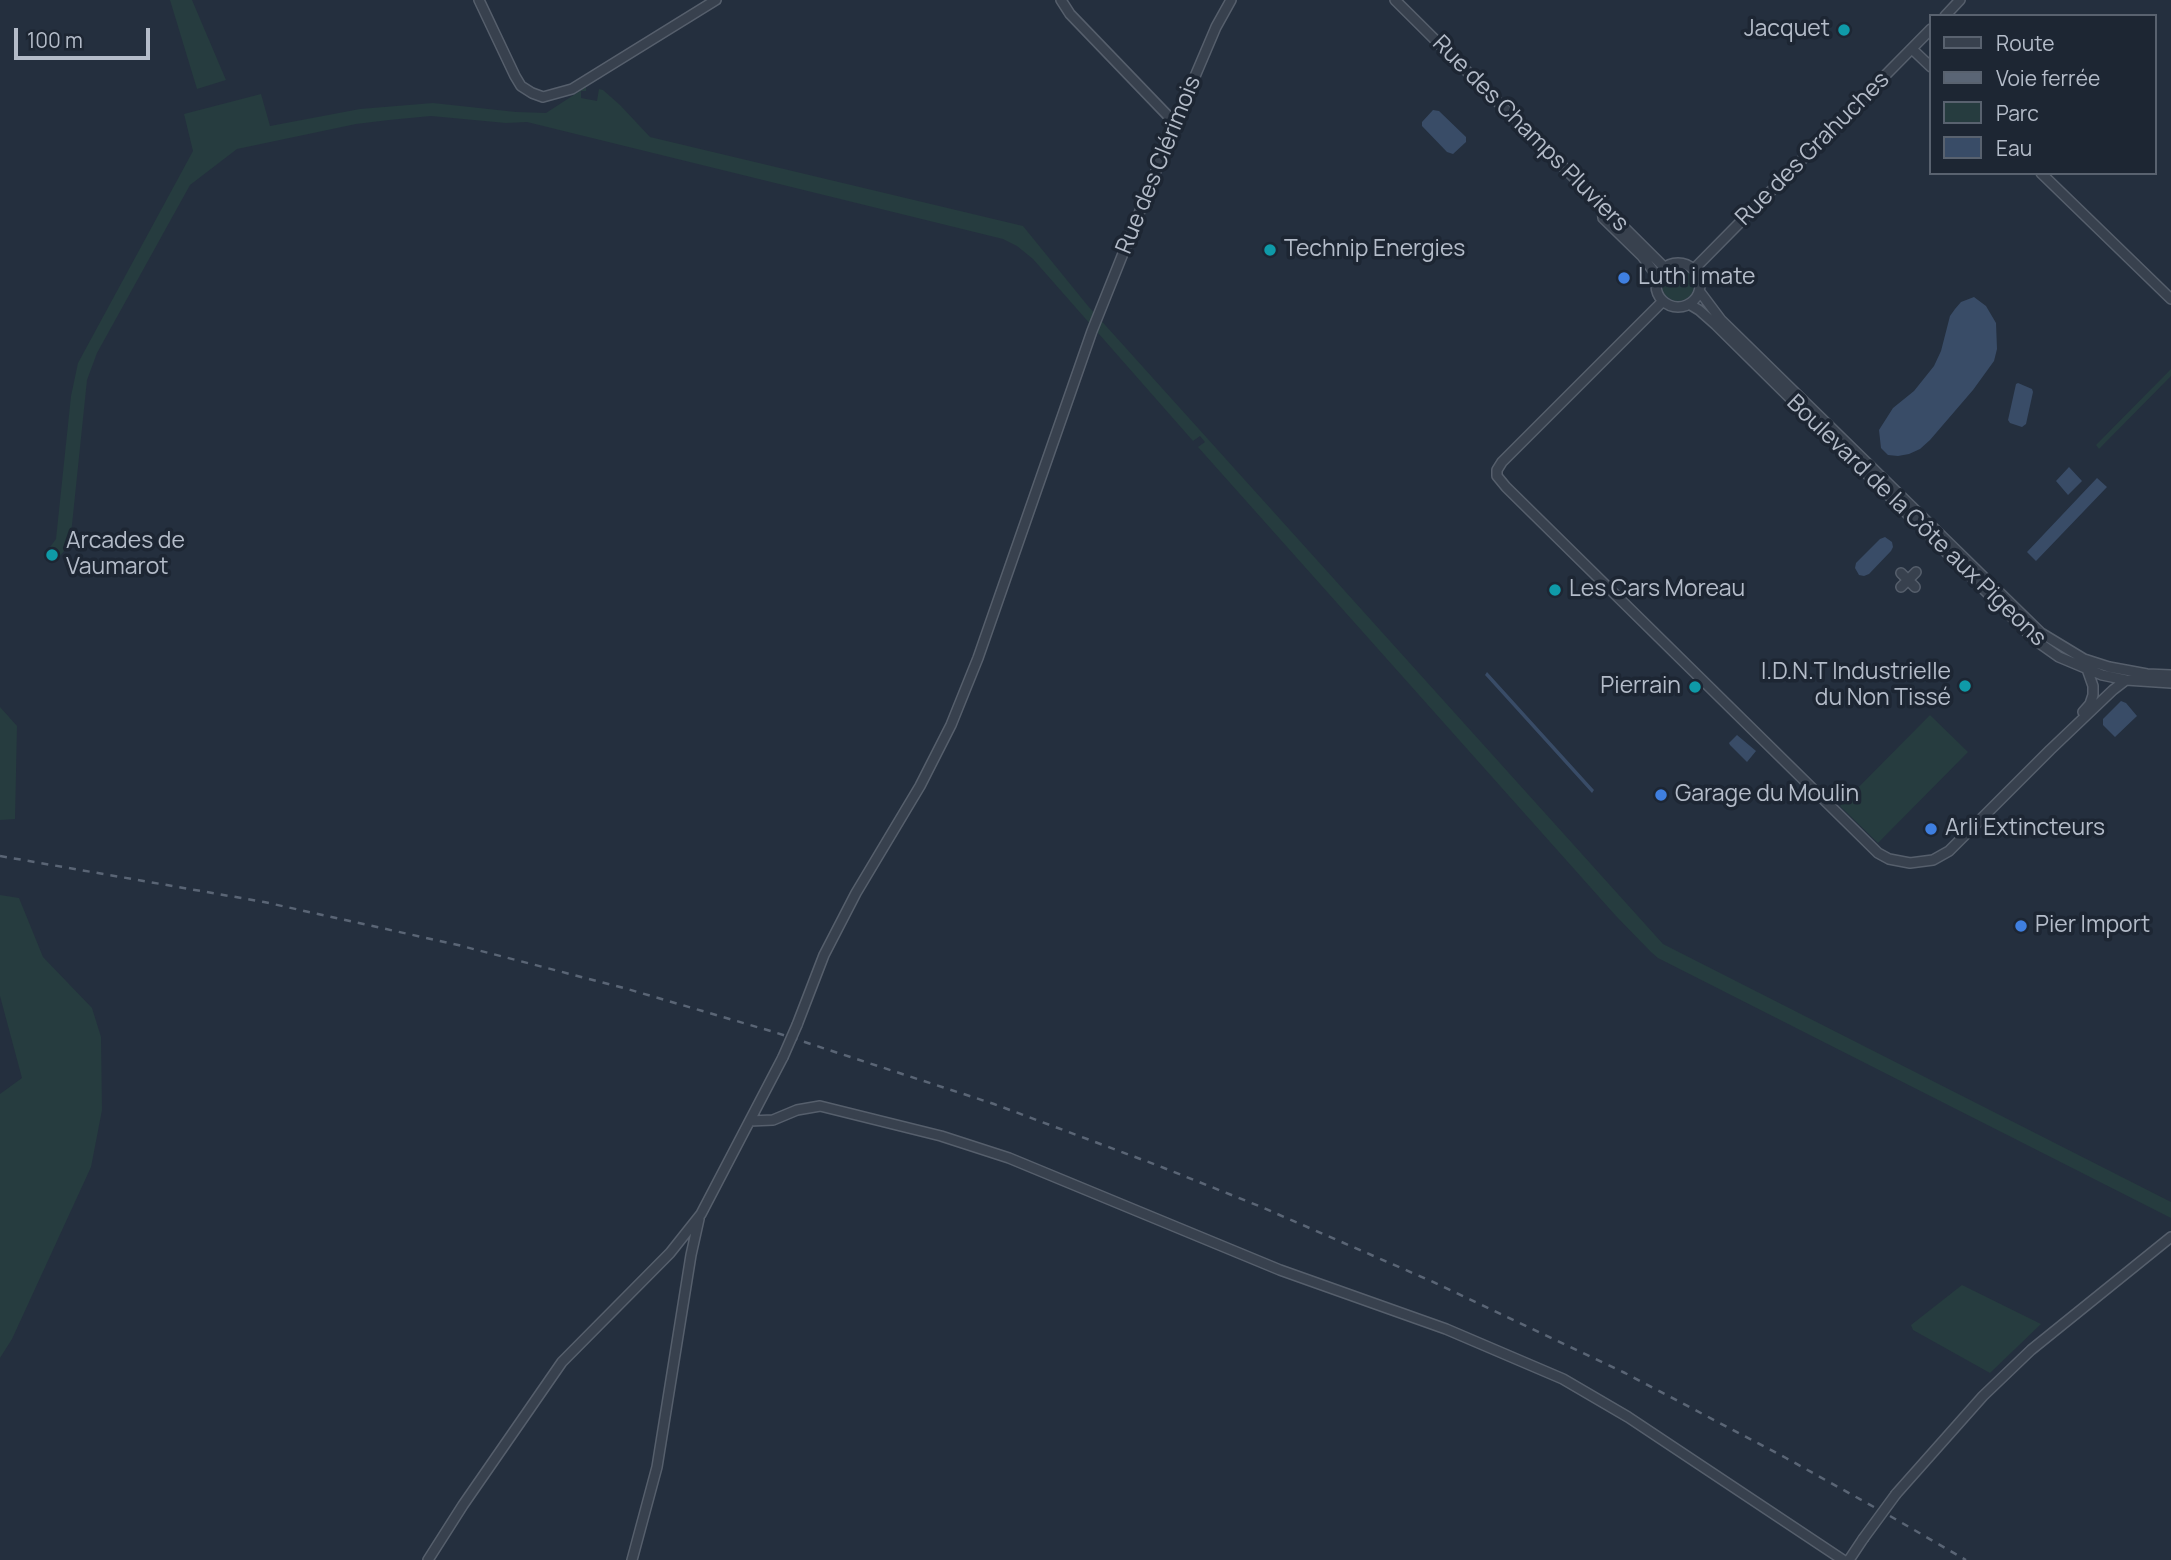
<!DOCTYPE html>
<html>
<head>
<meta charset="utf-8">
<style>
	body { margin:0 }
	#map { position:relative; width:2171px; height:1560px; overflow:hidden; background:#242f3e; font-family:Manrope,sans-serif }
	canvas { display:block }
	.legend { position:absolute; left:1929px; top:14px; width:228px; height:161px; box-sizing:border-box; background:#1d2633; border:2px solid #59626f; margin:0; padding:9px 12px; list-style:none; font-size:21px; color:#b4bcc9 }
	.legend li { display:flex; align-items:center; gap:14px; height:35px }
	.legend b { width:35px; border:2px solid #59626f }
	.scale { position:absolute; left:14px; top:28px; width:136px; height:32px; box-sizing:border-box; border:4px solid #b4bcc9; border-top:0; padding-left:9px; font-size:21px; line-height:24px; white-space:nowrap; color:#b4bcc9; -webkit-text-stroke:5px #1d2633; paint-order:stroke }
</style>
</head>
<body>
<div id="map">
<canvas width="2171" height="1560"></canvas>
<ul class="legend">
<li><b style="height:9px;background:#38414e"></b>Route</li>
<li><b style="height:9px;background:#5a6575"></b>Voie ferrée</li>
<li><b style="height:19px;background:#263c3f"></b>Parc</li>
<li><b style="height:19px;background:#394c67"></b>Eau</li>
</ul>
<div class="scale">100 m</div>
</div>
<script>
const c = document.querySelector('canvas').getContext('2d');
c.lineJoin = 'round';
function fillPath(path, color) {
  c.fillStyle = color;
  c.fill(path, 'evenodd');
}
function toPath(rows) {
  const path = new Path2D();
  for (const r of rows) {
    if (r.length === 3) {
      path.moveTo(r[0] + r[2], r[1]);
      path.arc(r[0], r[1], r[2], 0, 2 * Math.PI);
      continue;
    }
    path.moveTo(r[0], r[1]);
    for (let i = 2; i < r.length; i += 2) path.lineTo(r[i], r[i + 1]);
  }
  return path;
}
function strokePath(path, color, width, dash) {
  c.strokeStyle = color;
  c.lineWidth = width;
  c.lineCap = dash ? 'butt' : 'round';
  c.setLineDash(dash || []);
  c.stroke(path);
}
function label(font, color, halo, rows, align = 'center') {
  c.font = font + ' Manrope,sans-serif';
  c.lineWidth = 7;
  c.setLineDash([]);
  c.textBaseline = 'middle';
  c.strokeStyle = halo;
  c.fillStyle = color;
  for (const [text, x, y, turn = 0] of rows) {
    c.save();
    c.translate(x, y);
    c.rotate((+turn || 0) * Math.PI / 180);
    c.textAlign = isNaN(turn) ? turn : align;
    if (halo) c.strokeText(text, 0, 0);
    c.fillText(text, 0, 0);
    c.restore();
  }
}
fillPath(toPath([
	[170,0,192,0,226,80,197,89],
	[586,87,586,91,581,91,581,98,597,101,599,89,603,90,620,105,650,137,1023,226,1088,306,1663,944,2171,1202,2171,1218,1658,958,1651,952,1616,916,1198,447,1205,442,1200,436,1193,441,1033,259,1017,246,1003,239,527,122,506,123,431,116,389,120,356,124,237,149,190,185,97,353,87,380,70,544,60,556,50,547,56,539,71,396,78,363,193,151,184,114,261,94,270,126,360,109,433,103,516,112,546,113],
	[1678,285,16],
	[2171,369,2171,376,2099,449,2096,445],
	[0,707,17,726,15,819,0,820],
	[1930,715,1968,752,1878,843,1840,806],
	[0,895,19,898,43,957,92,1008,101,1037,102,1110,91,1167,12,1339,0,1358,0,1094,22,1078,0,996],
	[1962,1285,2041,1324,1990,1373,1913,1330,1911,1325]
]), '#263c3f');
fillPath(toPath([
	[1433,110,1439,111,1466,137,1466,142,1453,154,1447,152,1422,126,1422,122],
	[1974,297,1986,306,1996,323,1997,349,1994,361,1973,390,1930,440,1920,449,1909,454,1898,456,1888,455,1881,448,1879,430,1893,408,1914,391,1934,366,1941,351,1950,316,1955,309,1961,302],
	[2018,383,2032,389,2033,392,2026,424,2022,427,2010,423,2008,420,2016,384],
	[2069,467,2082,481,2068,495,2056,481],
	[2097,478,2107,487,2036,561,2027,552],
	[1885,537,1892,542,1893,547,1891,551,1869,574,1864,576,1859,575,1855,568,1856,563,1880,539],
	[1487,672,1594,790,1592,793,1485,675],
	[2121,701,2126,703,2137,716,2115,737,2103,725,2103,719],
	[1737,735,1756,751,1747,762,1730,745,1729,743]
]), '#394c67');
const minor = toPath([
	[479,0,515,76,521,86,532,93,543,97,572,89,716,0],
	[1061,0,1070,14,1171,119,1176,121],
	[1395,0,1664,267],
	[1945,16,1960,0],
	[1912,49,1931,67],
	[2041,173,2171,299],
	[1602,206,1603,218,1642,256,1654,272,1656,280],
	[1678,285,22],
	[1694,269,1931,29],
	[1700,292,1721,320,2041,633,2084,659,2109,667,2147,674,2171,675],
	[1663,301,1502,462,1497,470,1497,476,1506,487,1878,853,1889,859,1910,863,1933,860,1949,851,2050,750,2113,690,2126,680],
	[1689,304,1699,310,1716,325,2035,640,2059,657,2102,675,2126,680,2171,683],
	[1901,573,1915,587],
	[1901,587,1916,572],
	[2083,712,2090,704,2093,695,2093,686,2087,669],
	[797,1025,824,955,856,893,920,786,951,725,978,658,1092,331,1176,121,1216,27,1231,0],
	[750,1121,773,1120,797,1110,820,1106,941,1136,1009,1158,1280,1270,1446,1329,1563,1379,1628,1417,1843,1560],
	[1896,1494,1983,1396,2031,1350,2171,1237],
	[428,1560,463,1505,562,1362,670,1253,701,1214,783,1057],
	[632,1560,657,1467,691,1255,699,1219],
	[1849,1560,1863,1539]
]);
strokePath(minor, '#565f6c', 12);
strokePath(minor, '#38414e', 9);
strokePath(toPath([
	[0,856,264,902,458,945,624,988,774,1032,994,1104,1159,1166,1259,1206,1431,1281,1625,1373,1786,1458,1874,1507],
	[1890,1516,1966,1560]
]), '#5a6575', 2.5, [7, 7]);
const minorBridge = toPath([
	[783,1057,797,1025],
	[1863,1539,1896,1494]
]);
strokePath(minorBridge, '#565f6c', 12, []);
strokePath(minorBridge, '#38414e', 9);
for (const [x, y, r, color] of [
	[1844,30,7,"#0f9aa8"],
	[1270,250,7,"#0f9aa8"],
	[1624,278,7,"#3f7fe0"],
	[52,555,7,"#0f9aa8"],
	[1555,590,7,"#0f9aa8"],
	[1965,686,7,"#0f9aa8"],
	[1695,687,7,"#0f9aa8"],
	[1661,795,7,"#3f7fe0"],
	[1931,829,7,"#3f7fe0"],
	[2021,926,7,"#3f7fe0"]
]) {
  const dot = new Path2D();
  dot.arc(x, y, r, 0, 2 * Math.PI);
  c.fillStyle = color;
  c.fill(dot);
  strokePath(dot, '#1d2633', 2.5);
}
label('23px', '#b4bcc9', '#1d2633', [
	["Jacquet",1830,30,"right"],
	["Technip Energies",1284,250],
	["Luth i mate",1638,278],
	["Arcades de",66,542],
	["Vaumarot",66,568],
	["Les Cars Moreau",1569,590],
	["I.D.N.T Industrielle",1951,673,"right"],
	["du Non Tissé",1951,699,"right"],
	["Pierrain",1681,687,"right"],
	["Garage du Moulin",1675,795],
	["Arli Extincteurs",1945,829],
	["Pier Import",2035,926]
], 'left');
label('23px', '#b4bcc9', '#1d2633', [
	["Rue des Champs Pluviers",1530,134,45],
	["Rue des Grahuches",1813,149,-45],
	["Rue des Clérimois",1159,165,-68],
	["Boulevard de la Côte aux Pigeons",1916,521,44]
]);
</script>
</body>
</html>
